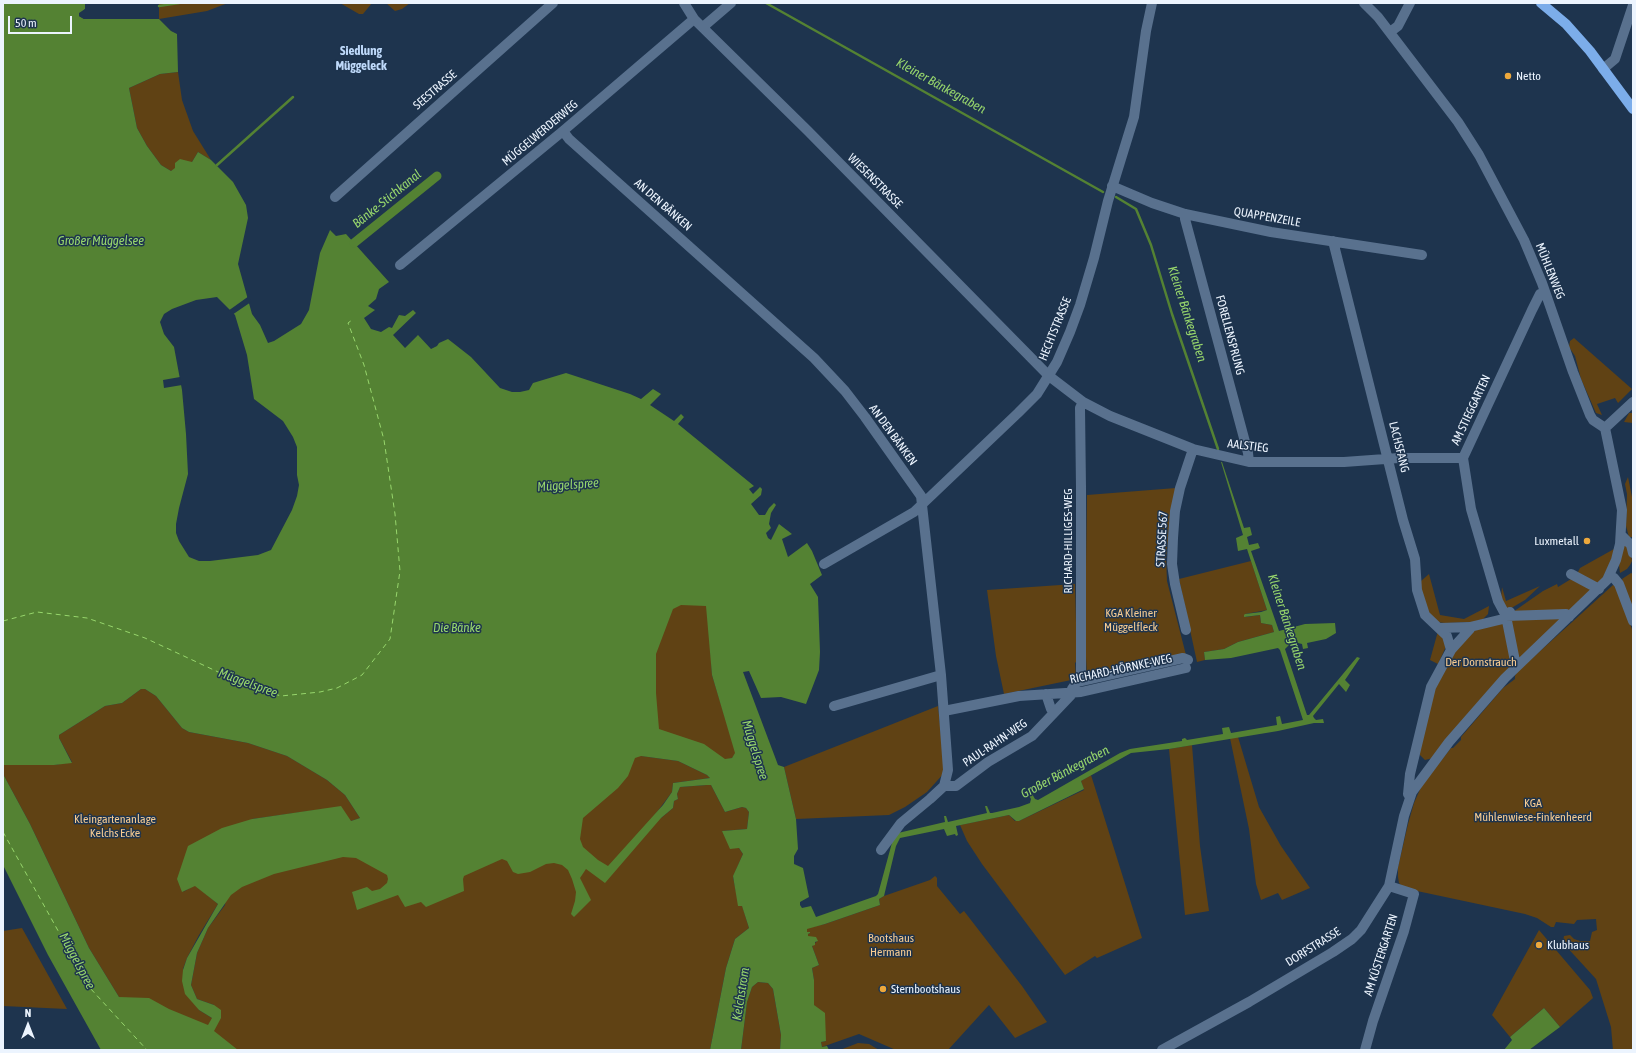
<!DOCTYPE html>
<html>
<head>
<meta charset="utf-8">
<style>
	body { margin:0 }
	#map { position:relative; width:1636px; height:1053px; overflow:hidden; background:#1e344e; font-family:"Asap Condensed",sans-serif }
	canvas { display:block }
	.frame { position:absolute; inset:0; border:4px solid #ecf4fe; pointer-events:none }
	.north { position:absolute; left:8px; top:1005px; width:40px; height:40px; -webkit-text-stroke:3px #1e344e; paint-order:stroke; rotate:0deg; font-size:11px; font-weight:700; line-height:16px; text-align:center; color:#ecf4fe }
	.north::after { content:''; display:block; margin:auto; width:14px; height:18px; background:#ecf4fe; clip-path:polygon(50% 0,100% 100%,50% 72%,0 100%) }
	.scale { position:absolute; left:8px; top:16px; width:64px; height:18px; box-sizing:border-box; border:2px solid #ecf4fe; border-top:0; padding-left:5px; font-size:12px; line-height:14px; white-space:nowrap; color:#ecf4fe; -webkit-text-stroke:3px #1e344e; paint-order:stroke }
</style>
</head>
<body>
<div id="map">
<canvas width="1636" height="1053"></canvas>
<div class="frame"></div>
<div class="north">N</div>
<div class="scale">50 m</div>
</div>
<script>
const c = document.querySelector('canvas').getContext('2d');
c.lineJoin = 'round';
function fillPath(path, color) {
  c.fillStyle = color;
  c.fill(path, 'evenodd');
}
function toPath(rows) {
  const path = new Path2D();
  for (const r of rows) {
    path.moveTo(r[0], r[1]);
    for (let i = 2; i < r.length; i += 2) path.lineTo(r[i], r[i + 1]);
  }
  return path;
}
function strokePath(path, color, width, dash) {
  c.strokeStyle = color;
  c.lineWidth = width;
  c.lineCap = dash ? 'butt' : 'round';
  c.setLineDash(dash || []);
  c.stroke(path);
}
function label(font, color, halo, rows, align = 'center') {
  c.font = font + ' "Asap Condensed",sans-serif';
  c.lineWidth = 3;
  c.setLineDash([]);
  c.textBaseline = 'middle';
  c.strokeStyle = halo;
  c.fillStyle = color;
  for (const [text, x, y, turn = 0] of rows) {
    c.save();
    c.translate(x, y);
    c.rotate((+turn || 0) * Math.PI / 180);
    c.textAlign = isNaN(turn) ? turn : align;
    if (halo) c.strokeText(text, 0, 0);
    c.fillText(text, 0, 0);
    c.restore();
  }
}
fillPath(toPath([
	[159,3,228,3,207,11,159,19],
	[340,3,372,3,363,14,359,14],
	[386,3,410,3,402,9,395,11],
	[178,72,182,100,193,131,211,160,198,152,192,162,171,171,161,165,147,146,137,128,129,88,160,74],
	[1574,338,1632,389,1618,403,1615,398,1597,404,1602,415,1596,413,1581,379,1575,356,1569,347,1570,341],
	[1629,413,1633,413,1633,423,1624,422],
	[1628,477,1633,502,1633,536,1632,537,1629,537,1626,526,1627,494,1625,484],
	[1176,488,1171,510,1166,558,1167,581,1186,655,1087,677,1085,637,1087,495],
	[1624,540,1631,553,1632,561,1630,565,1627,569,1620,573,1619,565],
	[1614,549,1613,557,1602,580,1433,758,1425,760,1420,755,1419,747,1433,688,1456,650,1478,627,1510,614,1543,591,1557,584,1558,587,1576,576,1580,568],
	[1251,561,1267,610,1245,614,1246,617,1260,615,1261,623,1272,625,1274,632,1238,642,1224,649,1204,652,1205,660,1197,662,1179,579],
	[1631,573,1633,574,1633,618,1622,579],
	[1429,574,1440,615,1464,619,1489,606,1488,614,1483,619,1476,622,1445,623,1436,622,1430,616,1421,596,1421,581],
	[1075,584,1077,661,1075,663,1076,679,1004,694,996,656,987,590],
	[1613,585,1617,586,1633,632,1633,1050,1613,1050,1611,1027,1596,979,1564,944,1563,941,1564,936,1570,935,1574,939,1580,941,1590,941,1592,932,1597,930,1596,919,1577,920,1574,924,1556,922,1554,927,1551,927,1537,918,1525,914,1417,891,1402,886,1399,883,1398,877,1398,867,1408,824,1414,803,1422,785,1451,748,1453,748,1461,740,1461,737,1503,688,1515,679,1515,676,1517,672],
	[707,586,712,675,736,753,732,758,725,760,641,756,678,761,707,775,710,778,673,783,672,792,654,816,661,818,673,808,674,801,678,799,677,794,680,787,707,785,711,785,725,812,742,807,746,808,749,812,747,829,722,831,739,848,743,854,733,877,739,906,742,905,749,928,735,939,726,968,710,1050,222,1050,119,997,89,948,30,824,3,774,3,765,54,765,72,762,59,738,59,735,105,706,122,703,141,689,145,689,156,696,182,728,189,732,248,743,287,756,327,780,345,795,360,818,351,821,324,809,252,819,183,892,195,885,218,904,199,935,187,958,183,969,199,1010,212,1018,214,1030,214,1005,197,999,191,985,197,953,208,928,225,905,227,884,321,857,565,646],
	[1540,586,1525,600,1508,610,1501,599,1502,587,1506,601],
	[1438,631,1448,642,1438,664,1430,660],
	[938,706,945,772,927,792,905,807,889,815,796,819,784,767],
	[1238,737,1259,807,1281,846,1310,888,1282,900,1278,893,1261,900,1256,884,1249,829,1230,738],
	[1192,745,1200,846,1209,911,1185,915,1169,749],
	[1091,775,1142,938,1097,958,1095,956,1065,975,982,864,967,841,960,825,1009,815,1015,821,1019,821,1084,790,1081,781],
	[935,876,937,878,937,886,960,914,964,911,1022,986,1047,1022,1015,1038,989,1005,948,1050,896,1050,859,1034,822,1047,821,1042,826,1041,814,1005,814,980,812,968,819,965,812,946,817,941,808,937,808,934,810,933,807,932,807,928,825,924,880,905,879,899,884,896,930,880],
	[22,928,67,1009,3,1006,3,931],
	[1539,930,1590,990,1593,998,1560,1027,1544,1008,1510,1037,1492,1015],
	[758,982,768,983,773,989,781,1035,780,1050,741,1050,747,1002,752,987],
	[858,1043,869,1044,879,1050,840,1050]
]), '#604214');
fillPath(toPath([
	[3,3,159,3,159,9,85,9,79,16,84,19,159,19,171,31,177,34,178,72,160,74,129,88,137,128,147,146,161,165,171,171,175,168,175,163,180,159,192,162,198,152,211,160,233,182,246,205,248,218,238,264,252,314,260,325,268,343,274,341,301,324,309,310,320,253,330,230,336,236,346,234,389,282,379,289,376,299,368,306,375,310,364,318,371,329,381,332,389,327,392,328,399,315,405,316,413,310,416,313,393,335,405,348,418,335,431,349,437,346,439,343,448,339,471,357,500,388,512,392,520,392,529,390,533,383,566,373,630,394,641,399,653,389,661,394,650,405,674,421,681,414,684,417,678,424,754,486,749,489,753,494,760,487,762,489,761,495,751,504,759,515,765,515,769,508,774,503,776,505,771,513,769,524,771,528,766,533,768,538,771,540,779,524,792,534,782,539,788,557,807,543,812,551,822,575,810,584,818,597,820,652,819,670,806,704,781,697,761,698,749,671,743,672,778,765,784,767,796,819,798,849,794,856,794,864,803,868,809,897,800,902,800,905,802,908,811,906,816,917,876,896,878,894,893,839,898,833,945,822,944,816,946,816,948,822,987,813,985,806,987,806,990,813,992,813,1019,807,1030,803,1031,799,1028,793,1031,792,1035,799,1038,800,1120,753,1130,749,1182,741,1182,739,1185,738,1187,740,1223,734,1222,728,1229,727,1231,733,1277,725,1276,717,1280,716,1282,724,1303,720,1280,650,1278,648,1231,658,1205,660,1204,652,1224,649,1238,642,1274,632,1272,625,1261,623,1260,615,1244,617,1244,615,1245,614,1261,612,1267,610,1247,549,1238,551,1236,538,1243,535,1221,462,1222,462,1244,528,1250,527,1252,535,1247,537,1249,545,1258,543,1260,548,1251,551,1279,631,1305,624,1335,623,1336,633,1326,639,1307,643,1308,648,1303,649,1302,644,1298,643,1289,645,1285,649,1307,715,1309,715,1357,657,1360,658,1345,680,1350,685,1346,692,1339,684,1313,716,1314,718,1316,720,1323,719,1324,723,1314,723,1278,731,1169,749,1131,753,1081,781,1084,789,1019,821,1016,821,1009,815,956,826,958,835,956,836,955,834,947,836,944,829,900,838,896,846,884,896,879,899,880,905,825,924,807,929,807,932,810,932,810,933,808,934,808,936,816,937,818,941,815,942,815,945,812,946,819,965,812,968,814,980,814,1005,825,1013,826,1041,821,1042,822,1047,827,1046,829,1050,780,1050,781,1035,773,989,768,983,758,982,752,987,747,1002,741,1050,710,1050,726,968,735,939,749,928,742,906,738,906,733,876,743,854,739,848,730,849,722,831,747,829,749,812,746,808,742,807,725,812,711,785,707,785,680,787,677,794,678,799,674,801,673,808,661,818,605,883,586,869,580,878,591,900,574,917,571,914,575,901,576,892,572,879,568,870,562,865,554,863,546,864,530,872,518,874,513,872,507,861,502,859,464,876,463,879,464,891,426,907,421,902,405,907,398,895,357,910,352,892,367,887,372,891,380,889,387,883,388,879,387,875,356,858,343,857,274,874,242,887,231,895,208,928,197,953,191,985,197,999,214,1005,221,1010,221,1018,214,1031,238,1050,101,1050,48,955,3,865,3,774,30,824,89,948,119,997,149,998,169,1009,208,1025,212,1018,199,1010,185,994,182,981,183,970,187,958,218,904,195,886,182,892,177,879,188,846,222,828,252,819,341,806,351,821,360,818,345,795,327,780,287,756,248,743,189,732,182,728,156,696,145,689,141,689,122,703,105,706,59,735,59,738,72,763,54,765,3,765],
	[217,297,235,315,247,355,254,399,283,421,293,437,297,447,297,475,299,485,297,496,292,510,271,550,258,555,210,561,199,561,189,557,179,541,176,533,176,524,179,508,188,474,186,434,182,390,174,347,164,334,160,322,164,314,172,309,196,300],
	[681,605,706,606,712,675,735,753,732,758,725,759,704,744,659,729,656,693,656,654,673,609],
	[641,756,678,761,707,775,710,778,673,783,672,792,663,805,608,866,598,860,583,847,580,839,583,818,618,788,628,776,635,758],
	[1544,1008,1560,1027,1529,1050,1504,1050,1512,1040,1510,1037]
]), '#548233');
fillPath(toPath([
	[85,3,159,3,159,11,85,11,81,15,85,17,159,17,159,19,84,19,79,16,79,13,85,9],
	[249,296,251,302,232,315,228,311],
	[180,377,182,385,164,388,163,380]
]), '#1e344e');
strokePath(toPath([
	[766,3,1103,192],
	[159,6,179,3],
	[217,165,293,97],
	[1116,197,1136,209,1151,245,1172,314,1218,449]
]), '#548233', 2.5);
strokePath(toPath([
	[354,243,437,176]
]), '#548233', 9);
strokePath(toPath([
	[3,621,37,612,87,618,145,638,244,684,281,696,320,692,337,688,362,675,390,639,400,571,395,514,384,440,364,365,348,323,352,320],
	[3,832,90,988,147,1050]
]), '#97d66c', 1, [5, 4]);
strokePath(toPath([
	[684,3,694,19,808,131,1049,376,1083,402,1110,416,1193,449,1249,462,1344,462,1399,458,1463,458],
	[703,27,731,3],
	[1390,32,1398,26,1410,3],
	[1603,69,1615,59,1633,5],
	[563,131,569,139,814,358,845,391,865,417,921,496,941,675,948,770,944,786,930,799,901,823,881,850],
	[1112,186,1152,203,1185,214,1271,232,1422,255],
	[335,197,553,3],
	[1185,214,1185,219,1248,453,1249,462],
	[1333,241,1403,520,1415,559,1417,590,1425,615,1447,636,1451,650],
	[400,265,563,131,694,19],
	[1605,428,1633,402],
	[1622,536,1631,545,1633,553],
	[824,564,914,512,1018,413,1037,394,1057,362,1070,332,1080,305,1094,258,1108,201,1129,133,1134,117,1146,31,1152,3],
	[1571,574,1599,589],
	[1610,576,1614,578,1619,584,1633,621],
	[1506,616,1566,614,1569,617],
	[1440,628,1470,627],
	[1186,630,1175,584,1172,564,1173,538,1175,511,1180,488,1193,449],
	[1516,666,1506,616,1498,601,1471,509,1463,458,1532,310,1540,294,1545,292],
	[1081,680,1081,488,1080,408,1083,402],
	[1046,694,1051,709,1055,712],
	[834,706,941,675],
	[944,711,1019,696,1081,692,1186,668],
	[944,786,956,786,988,762,1032,736,1071,695,1072,689,1077,682,1183,658,1188,660],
	[1410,797,1408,794,1410,774,1431,687,1451,650,1470,629,1470,627,1503,619,1510,612],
	[1162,1050,1249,1002,1333,952,1352,939,1361,930,1389,886,1404,816,1412,792,1449,742,1505,678,1607,580,1616,560,1620,544,1622,510,1605,428,1593,420,1590,415,1573,372,1542,283,1524,240,1479,155,1458,122,1378,17,1364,3],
	[1365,1050,1373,1021,1404,931,1414,894,1389,886]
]), '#59718e', 10);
strokePath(toPath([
	[1541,3,1566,24,1590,51,1633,109]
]), '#7cadea', 10);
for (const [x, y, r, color] of [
	[1508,76,4,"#eda83c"],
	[1587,541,4,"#eda83c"],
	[1539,945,4,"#eda83c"],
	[883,989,4,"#eda83c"]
]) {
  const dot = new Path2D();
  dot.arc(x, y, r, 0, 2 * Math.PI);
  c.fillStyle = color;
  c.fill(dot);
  strokePath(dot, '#1e344e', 1.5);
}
label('12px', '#ecf4fe', '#1e344e', [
	["Netto",1516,76],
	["Luxmetall",1579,541,"right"],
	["Klubhaus",1547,945],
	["Sternbootshaus",891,989]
], 'left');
label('12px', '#ecf4fe', '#1e344e', [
	["SEESTRASSE",435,90,-41],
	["MÜGGELWERDERWEG",540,133,-40],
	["WIESENSTRASSE",875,181,45],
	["AN DEN BÄNKEN",663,205,41],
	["QUAPPENZEILE",1267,217,10],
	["MÜHLENWEG",1550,271,68],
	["HECHTSTRASSE",1055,329,-68],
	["FORELLENSPRUNG",1230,335,75],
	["AM STIEGGARTEN",1471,410,-65],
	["AN DEN BÄNKEN",893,435,54],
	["AALSTIEG",1248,446,7],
	["LACHSFANG",1399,447,76],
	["STRASSE 567",1162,539,-87],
	["RICHARD-HILLIGES-WEG",1068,541,-90],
	["RICHARD-HÖRNKE-WEG",1121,669,-12],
	["PAUL-RAHN-WEG",995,743,-34],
	["DORFSTRASSE",1313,947,-32],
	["AM KÜSTERGARTEN",1381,955,-72]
]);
label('12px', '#f8cc91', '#1e344e', [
	["KGA Kleiner",1131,613],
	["Müggelfleck",1131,627],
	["Der Dornstrauch",1481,662],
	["KGA",1533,803],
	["Mühlenwiese-Finkenheerd",1533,817],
	["Kleingartenanlage",115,819],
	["Kelchs Ecke",115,833],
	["Bootshaus",891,938],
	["Hermann",891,952]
]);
label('bold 13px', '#bed9fa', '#1e344e', [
	["Siedlung",361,51],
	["Müggeleck",361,66]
]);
label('italic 13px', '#97d66c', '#1e344e', [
	["Kleiner Bänkegraben",941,86,29],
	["Bänke-Stichkanal",387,199,-39],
	["Großer Müggelsee",101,241],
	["Kleiner Bänkegraben",1187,314,72],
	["Müggelspree",568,485,-4],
	["Kleiner Bänkegraben",1287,622,72],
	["Die Bänke",457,628],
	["Müggelspree",248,683,20],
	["Müggelspree",755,750,73],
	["Großer Bänkegraben",1065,772,-28],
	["Müggelspree",77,961,62],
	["Kelchstrom",741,994,-81]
]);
</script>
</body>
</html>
